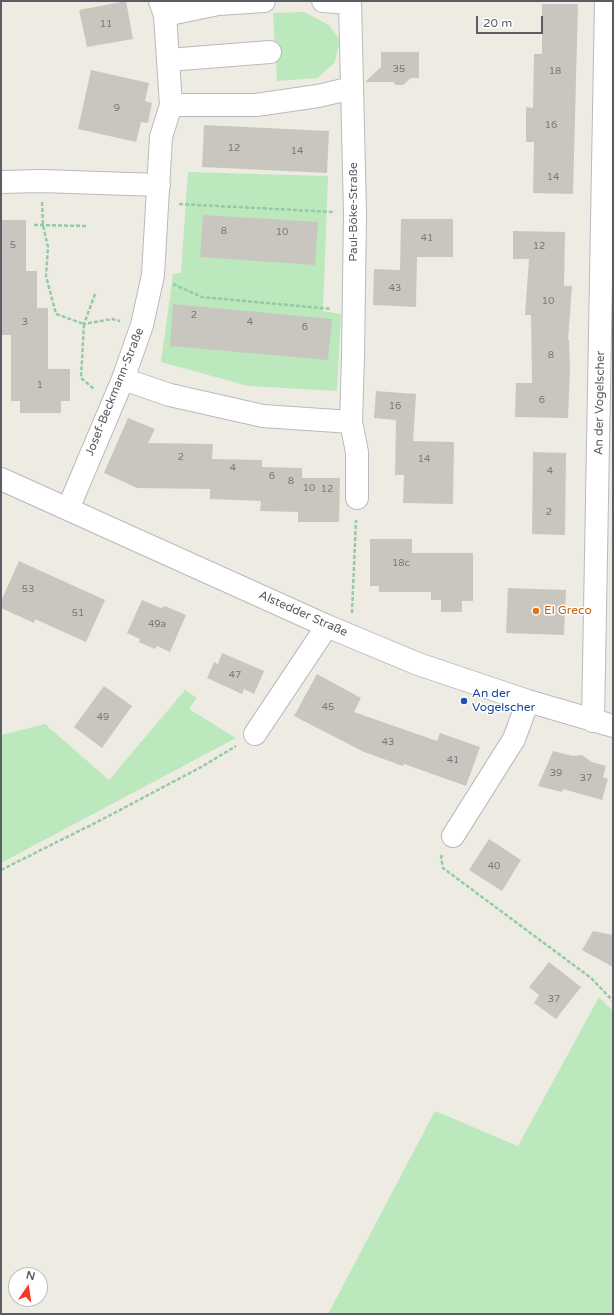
<!DOCTYPE html>
<html>
<head>
<meta charset="utf-8">
<style>
	body { margin:0 }
	#map { position:relative; width:614px; height:1315px; overflow:hidden; background:#eeece2; font-family:"Varela Round",sans-serif }
	canvas { display:block }
	.frame { position:absolute; inset:0; border:2px solid #5a5e64; pointer-events:none }
	.north { position:absolute; left:8px; top:1267px; width:40px; height:40px; box-sizing:border-box; background:#fff; border:1px solid #bdbfc1; border-radius:50%; rotate:13deg; font-size:11px; font-weight:700; line-height:16px; text-align:center; color:#5a5e64 }
	.north::after { content:''; display:block; margin:auto; width:14px; height:18px; background:#f53721; clip-path:polygon(50% 0,100% 100%,50% 72%,0 100%) }
	.scale { position:absolute; left:476px; top:16px; width:67px; height:18px; box-sizing:border-box; border:2px solid #5a5e64; border-top:0; padding-left:5px; font-size:12px; line-height:14px; white-space:nowrap; color:#5a5e64; -webkit-text-stroke:3px #fff; paint-order:stroke }
</style>
</head>
<body>
<div id="map">
<canvas width="614" height="1315"></canvas>
<div class="frame"></div>
<div class="north">N</div>
<div class="scale">20 m</div>
</div>
<script>
const c = document.querySelector('canvas').getContext('2d');
c.lineJoin = 'round';
function fillPath(path, color) {
  c.fillStyle = color;
  c.fill(path, 'evenodd');
}
function toPath(rows) {
  const path = new Path2D();
  for (const r of rows) {
    path.moveTo(r[0], r[1]);
    for (let i = 2; i < r.length; i += 2) path.lineTo(r[i], r[i + 1]);
  }
  return path;
}
function strokePath(path, color, width, dash) {
  c.strokeStyle = color;
  c.lineWidth = width;
  c.lineCap = dash ? 'butt' : 'round';
  c.setLineDash(dash || []);
  c.stroke(path);
}
function label(font, color, halo, rows, align = 'center') {
  c.font = font + ' "Varela Round",sans-serif';
  c.lineWidth = 3;
  c.setLineDash([]);
  c.textBaseline = 'middle';
  c.strokeStyle = halo;
  c.fillStyle = color;
  for (const [text, x, y, turn = 0] of rows) {
    c.save();
    c.translate(x, y);
    c.rotate((+turn || 0) * Math.PI / 180);
    c.textAlign = isNaN(turn) ? turn : align;
    if (halo) c.strokeText(text, 0, 0);
    c.fillText(text, 0, 0);
    c.restore();
  }
}
fillPath(toPath([
	[304,12,329,25,340,40,335,62,318,78,277,81,273,13],
	[188,172,328,176,323,311,341,314,337,391,248,386,161,362,173,274,181,273],
	[185,690,197,698,189,709,236,738,1,863,1,735,45,724,109,780],
	[599,997,613,1011,613,1314,328,1314,435,1111,518,1146]
]), '#bce8bd');
fillPath(toPath([
	[126,1,133,39,87,47,79,10],
	[542,4,578,4,573,194,533,193,534,142,526,142,526,107,533,108,534,54,542,54],
	[381,52,419,52,419,78,411,78,403,85,396,85,393,82,365,82,381,67],
	[91,70,149,83,145,101,152,103,148,123,141,122,136,142,78,129],
	[204,125,329,131,327,173,202,167],
	[203,215,318,222,315,265,200,257],
	[401,219,453,219,453,257,417,257,416,307,373,305,374,269,400,270],
	[1,220,26,220,26,271,37,271,37,308,48,308,48,369,70,369,70,401,61,401,61,413,20,413,20,401,11,401,11,335,1,335],
	[513,231,565,232,564,286,572,286,568,340,569,340,570,370,568,418,515,417,516,383,532,383,531,315,525,315,529,259,513,259],
	[173,304,332,319,328,360,170,346],
	[376,391,416,394,413,441,454,442,453,504,403,503,404,475,395,475,396,420,374,418],
	[128,418,155,429,148,443,213,444,212,459,262,460,262,467,302,468,302,478,340,478,339,522,298,522,298,512,260,511,261,501,210,499,210,489,137,488,104,473],
	[533,452,566,453,565,535,532,534],
	[370,539,412,539,412,553,473,553,473,601,462,601,462,612,441,612,441,600,431,600,431,592,379,592,379,586,370,586],
	[19,561,105,600,86,642,35,619,34,623,1,608,1,601],
	[508,588,566,590,564,635,506,633],
	[142,600,161,608,165,606,186,615,170,652,157,646,155,649,139,642,140,639,127,633],
	[222,653,264,671,254,694,244,689,242,694,207,678,214,662,218,664],
	[317,674,361,698,354,712,437,741,440,733,480,747,466,786,404,764,403,766,364,752,294,716],
	[104,686,132,706,102,748,74,727],
	[553,751,573,756,582,755,592,762,606,766,603,777,608,779,602,800,563,789,562,792,538,786],
	[489,839,521,860,502,891,469,870],
	[593,931,613,935,613,967,582,950],
	[549,962,581,987,556,1019,534,1003,539,995,529,987]
]), '#c9c6bf');
const minor = toPath([
	[323,1,350,3],
	[350,1,355,213,353,357,351,422,357,452,357,498],
	[165,15,218,4,264,1],
	[168,60,270,52],
	[171,105,256,105,318,96,352,88],
	[1,182,41,181,159,185],
	[123,379,170,395,263,416,351,422],
	[1,479,327,626,418,664,528,701,613,726],
	[68,509,123,379,142,325,153,275,161,137,171,105,165,15,160,1],
	[593,721,606,1],
	[255,734,327,626],
	[453,836,514,739,528,701]
]);
strokePath(minor, '#b7babf', 24);
strokePath(toPath([
	[42,202,43,225,48,247,46,276,56,314,84,324,81,378,94,389],
	[179,204,333,212],
	[34,225,87,226],
	[173,284,202,297,331,309],
	[95,294,84,324,112,319,120,321],
	[352,613,356,520],
	[442,855,441,858,443,868,591,978,613,1001],
	[1,870,101,820,203,766,236,746]
]), '#94caa5', 2.5, [4, 2]);
strokePath(minor, '#fff', 22);
for (const [x, y, r, color] of [
	[536,611,4,"#e8710a"],
	[464,701,4,"#1a4fb4"]
]) {
  const dot = new Path2D();
  dot.arc(x, y, r, 0, 2 * Math.PI);
  c.fillStyle = color;
  c.fill(dot);
  strokePath(dot, '#fff', 1.5);
}
label('10px', '#76787b', null, [
	["11",106,24],
	["35",399,69],
	["18",555,71],
	["9",117,108],
	["16",551,125],
	["12",234,148],
	["14",297,151],
	["14",553,177],
	["8",224,231],
	["10",282,232],
	["41",427,238],
	["5",13,245],
	["12",539,246],
	["43",395,288],
	["10",548,301],
	["2",194,315],
	["3",25,322],
	["4",250,322],
	["6",305,327],
	["8",551,355],
	["1",40,385],
	["6",542,400],
	["16",395,406],
	["2",181,457],
	["14",424,459],
	["4",233,468],
	["4",550,471],
	["6",272,476],
	["8",291,481],
	["10",309,488],
	["12",327,489],
	["2",549,512],
	["18c",401,563],
	["53",28,589],
	["51",78,613],
	["49a",157,624],
	["47",235,675],
	["45",328,707],
	["49",103,717],
	["43",388,742],
	["41",453,760],
	["39",556,773],
	["37",586,778],
	["40",494,866],
	["37",554,999]
]);
label('12px', '#5a5e64', '#fff', [
	["Paul-Böke-Straße",354,212,-90],
	["Josef-Beckmann-Straße",115,392,-68],
	["An der Vogelscher",600,403,-89],
	["Alstedder Straße",303,614,24]
]);
label('12px', '#c56008', '#fff', [
	["El Greco",544,611]
], 'left');
label('12px', '#164399', '#fff', [
	["An der",472,694],
	["Vogelscher",472,708]
], 'left');
</script>
</body>
</html>
